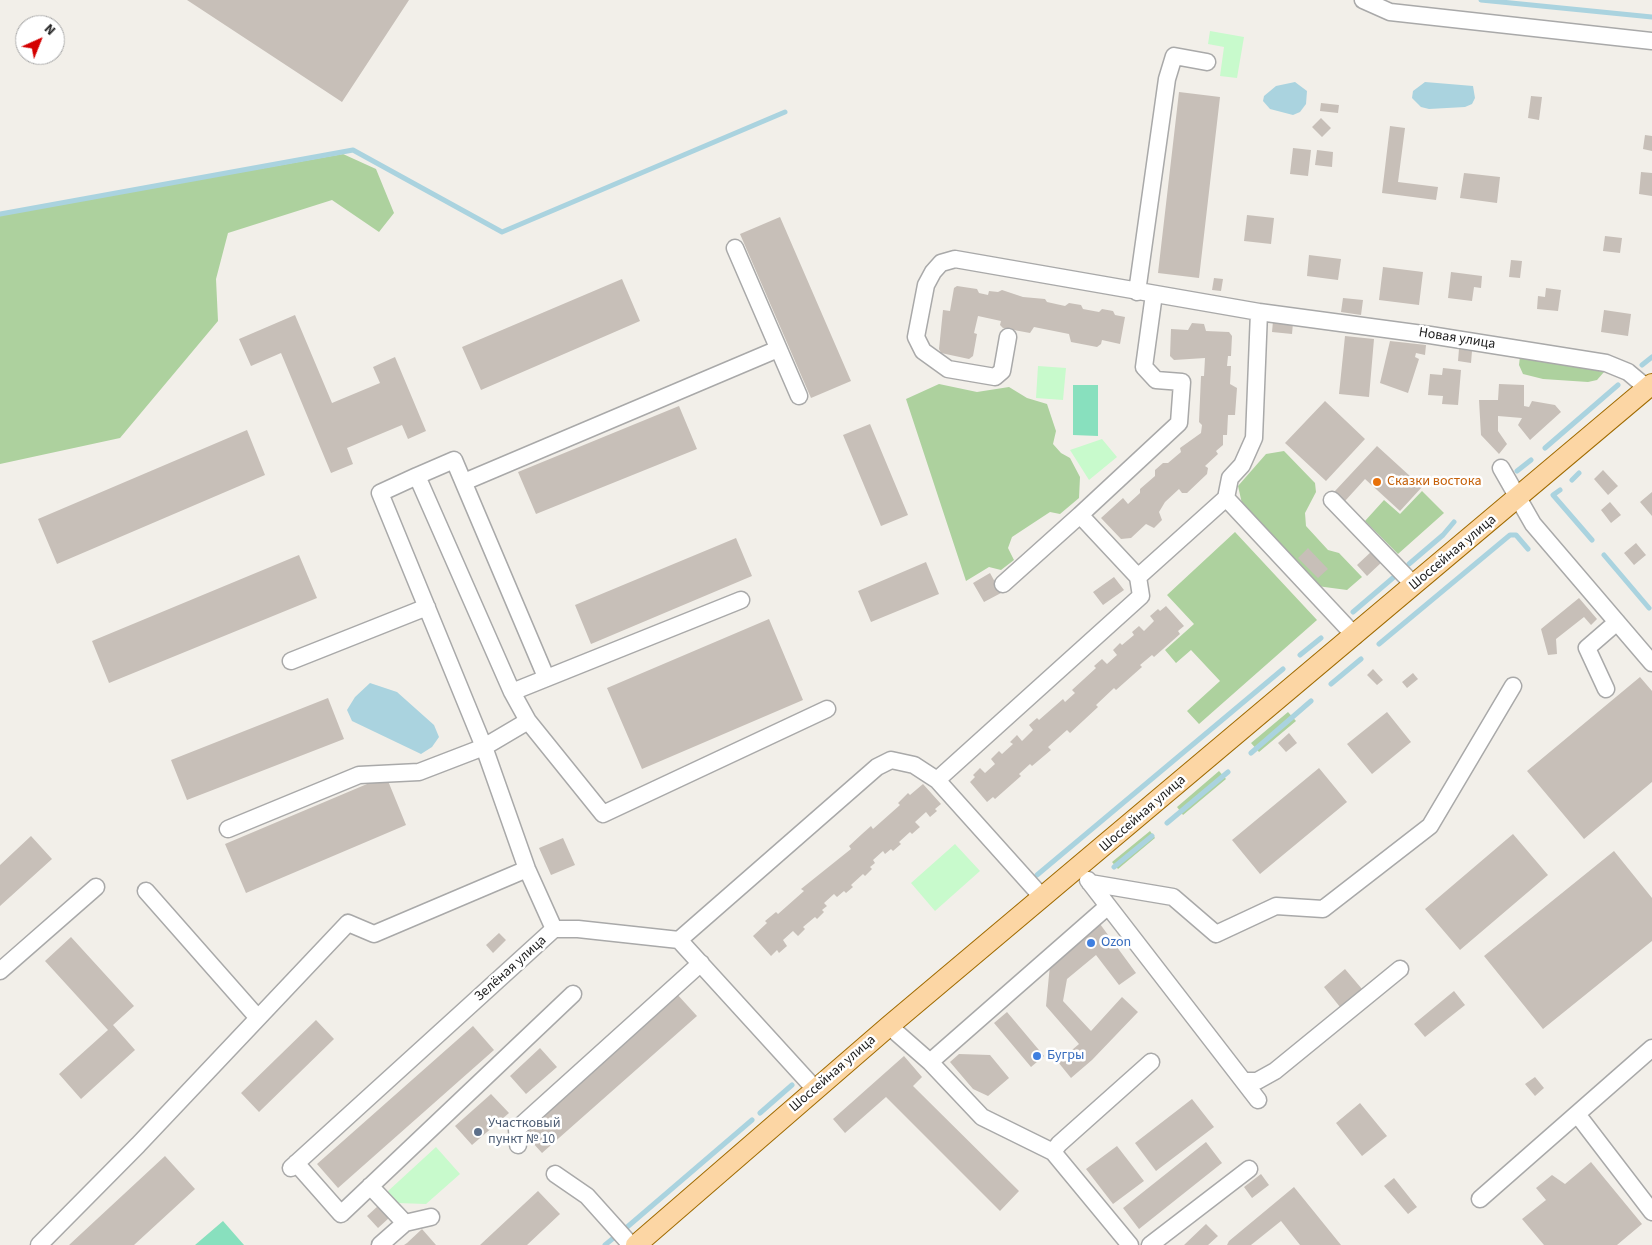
<!DOCTYPE html>
<html>
<head>
<meta charset="utf-8">
<style>
	body { margin:0 }
	#map { position:relative; width:1652px; height:1245px; overflow:hidden; background:#f2efe9; font-family:"Source Sans 3",sans-serif }
	canvas { display:block }
	.north { position:absolute; left:15px; top:15px; width:50px; height:50px; box-sizing:border-box; background:#fff; border:1px solid #a7a7a7; border-radius:50%; rotate:44deg; font-size:14px; font-weight:700; line-height:20px; text-align:center; color:#222 }
	.north::after { content:''; display:block; margin:auto; width:18px; height:22px; background:#d40000; clip-path:polygon(50% 0,100% 100%,50% 72%,0 100%) }
</style>
</head>
<body>
<div id="map">
<canvas width="1652" height="1245"></canvas>
<div class="north">N</div>
</div>
<script>
const c = document.querySelector('canvas').getContext('2d');
c.lineJoin = 'round';
function fillPath(path, color) {
  c.fillStyle = color;
  c.fill(path, 'evenodd');
}
function toPath(rows) {
  const path = new Path2D();
  for (const r of rows) {
    path.moveTo(r[0], r[1]);
    for (let i = 2; i < r.length; i += 2) path.lineTo(r[i], r[i + 1]);
  }
  return path;
}
function strokePath(path, color, width, dash) {
  c.strokeStyle = color;
  c.lineWidth = width;
  c.lineCap = dash ? 'butt' : 'round';
  c.setLineDash(dash || []);
  c.stroke(path);
}
function label(font, color, halo, rows, align = 'center') {
  c.font = font + ' "Source Sans 3",sans-serif';
  c.lineWidth = 5;
  c.setLineDash([]);
  c.textBaseline = 'middle';
  c.strokeStyle = halo;
  c.fillStyle = color;
  for (const [text, x, y, turn = 0] of rows) {
    c.save();
    c.translate(x, y);
    c.rotate((+turn || 0) * Math.PI / 180);
    c.textAlign = isNaN(turn) ? turn : align;
    if (halo) c.strokeText(text, 0, 0);
    c.fillText(text, 0, 0);
    c.restore();
  }
}
fillPath(toPath([
	[343,154,376,169,394,213,379,232,332,200,228,233,216,279,218,321,120,438,0,464,0,215],
	[1520,356,1604,372,1597,380,1588,382,1543,379,1523,374,1519,365],
	[939,384,977,392,1009,387,1027,398,1047,404,1056,431,1053,444,1061,453,1070,458,1080,477,1079,498,1060,514,1050,512,1012,537,1008,548,1014,560,1001,570,989,567,966,581,906,399],
	[1284,451,1315,483,1316,492,1305,513,1306,526,1328,550,1339,553,1362,577,1347,590,1317,586,1243,508,1238,486,1266,454],
	[1422,491,1444,513,1398,554,1365,521,1384,500,1400,514],
	[1235,532,1317,620,1199,724,1187,711,1220,681,1191,650,1176,663,1165,650,1194,624,1167,595],
	[1288,712,1296,721,1259,752,1251,743],
	[1219,771,1226,779,1183,815,1177,807],
	[1150,831,1155,838,1118,869,1112,862]
]), '#add19e');
fillPath(toPath([
	[1210,31,1244,37,1237,78,1220,76,1224,47,1208,44],
	[1038,366,1066,368,1063,400,1036,398],
	[1102,439,1117,457,1089,480,1070,450],
	[955,844,980,871,935,911,911,883],
	[436,1147,460,1174,426,1204,397,1203,387,1192]
]), '#c8facc');
fillPath(toPath([
	[1073,385,1098,385,1098,436,1073,435],
	[223,1221,244,1245,195,1245]
]), '#88e0be');
fillPath(toPath([
	[1295,82,1307,91,1306,104,1300,112,1293,115,1270,109,1263,101,1264,96,1276,86],
	[1425,82,1473,86,1475,98,1472,104,1465,107,1429,109,1421,107,1412,98,1413,91],
	[370,683,397,692,434,725,439,737,432,747,421,754,352,721,347,710,355,697]
]), '#aad3df');
strokePath(toPath([
	[1481,0,1652,17],
	[0,214,353,150,502,232,785,112],
	[1642,365,1652,357],
	[1545,448,1618,385],
	[1517,471,1531,460],
	[1572,480,1579,473],
	[1560,490,1553,495,1592,540],
	[1604,555,1649,608],
	[1409,564,1443,535,1454,522],
	[1353,612,1394,577],
	[1379,644,1510,535,1516,535,1528,549],
	[1300,655,1321,638],
	[1331,684,1361,659],
	[1251,753,1311,701],
	[1167,823,1228,772],
	[1114,867,1152,836],
	[1037,875,1283,669],
	[760,1113,792,1085],
	[626,1228,752,1120],
	[605,1245,616,1236]
]), '#aad3df', 5);
fillPath(toPath([
	[187,0,409,0,342,102],
	[1179,92,1220,97,1199,278,1158,273],
	[1531,96,1542,97,1539,120,1528,118],
	[1321,103,1339,105,1338,113,1320,111],
	[1321,118,1331,128,1322,137,1312,127],
	[1390,126,1405,128,1398,182,1438,187,1436,200,1382,193],
	[1645,135,1652,136,1652,151,1643,149],
	[1293,148,1311,150,1308,176,1290,174],
	[1317,150,1333,152,1332,167,1315,165],
	[1641,172,1652,173,1652,196,1639,194],
	[1464,173,1500,177,1497,203,1460,198],
	[1247,215,1274,218,1271,244,1244,241],
	[780,217,851,381,811,398,740,234],
	[1605,236,1622,238,1620,253,1603,251],
	[1309,255,1341,259,1338,280,1307,276],
	[1511,260,1522,261,1520,278,1509,277],
	[1383,267,1423,272,1419,305,1379,300],
	[1451,272,1482,276,1481,288,1474,287,1472,301,1448,298],
	[1214,278,1223,279,1221,291,1212,290],
	[622,279,640,321,481,390,462,347],
	[957,286,977,289,979,293,988,295,989,291,998,292,1002,290,1023,297,1045,299,1047,302,1065,306,1069,303,1081,305,1083,309,1099,312,1102,309,1113,311,1115,315,1125,317,1120,344,1102,340,1101,344,1097,347,1071,342,1069,334,1034,327,1030,333,1003,328,1000,325,1001,321,978,316,974,333,977,334,973,356,969,359,941,353,939,349,943,310,950,311,954,288],
	[1546,288,1561,290,1558,311,1537,309,1538,296,1545,297],
	[1343,298,1363,300,1361,315,1341,312],
	[1604,310,1631,314,1628,336,1601,332],
	[295,315,332,403,380,383,373,367,395,357,426,431,408,439,402,425,347,448,353,464,331,473,281,353,251,366,239,339],
	[1273,321,1293,323,1292,334,1272,332],
	[1192,323,1204,324,1206,331,1229,332,1232,336,1231,356,1228,356,1227,366,1231,366,1230,384,1237,388,1235,415,1228,415,1227,435,1223,435,1223,445,1216,451,1218,454,1205,466,1208,468,1207,474,1187,493,1182,493,1179,489,1165,502,1159,512,1162,520,1154,528,1146,524,1131,538,1121,539,1101,518,1123,498,1128,504,1140,493,1140,489,1155,476,1155,470,1163,463,1168,463,1181,452,1180,448,1201,433,1202,425,1199,422,1201,376,1204,376,1205,358,1174,360,1170,356,1171,329,1188,330],
	[1345,336,1374,339,1369,397,1339,394],
	[1390,341,1426,345,1425,355,1416,353,1415,357,1419,359,1408,393,1380,383],
	[1459,349,1472,351,1471,363,1458,361],
	[1443,368,1461,370,1458,405,1442,404,1443,396,1428,395,1430,374,1442,375],
	[1499,384,1524,385,1524,406,1529,407,1532,401,1555,405,1561,412,1530,440,1518,425,1522,418,1498,416,1498,431,1507,444,1499,454,1481,435,1479,400,1498,400],
	[1325,401,1365,439,1326,481,1285,443],
	[679,406,697,449,536,514,518,472],
	[870,424,908,515,881,526,843,435],
	[247,430,265,475,57,564,38,519],
	[1377,446,1422,487,1400,511,1365,479,1345,501,1335,491],
	[1603,470,1618,486,1608,495,1594,479],
	[1652,492,1652,516,1640,502],
	[1610,502,1621,515,1611,523,1601,510],
	[736,538,752,576,591,644,575,605],
	[1636,543,1646,555,1634,565,1624,553],
	[1308,548,1328,569,1318,578,1298,558],
	[1373,550,1383,561,1367,576,1357,565],
	[299,555,317,598,109,683,92,641],
	[926,562,939,594,871,622,858,591],
	[990,573,1001,593,984,602,973,583],
	[1114,577,1124,590,1103,605,1093,592],
	[1579,598,1597,619,1591,625,1584,617,1556,639,1557,654,1548,655,1541,629],
	[1166,606,1184,626,1178,631,1180,634,1154,657,1152,655,1140,665,1142,667,1116,690,1114,688,1096,705,1098,707,1070,733,1067,730,1048,747,1051,750,1032,766,1030,764,1019,774,1021,776,995,799,993,797,987,802,970,782,975,777,973,775,980,768,985,773,995,764,991,759,999,751,1002,754,1013,744,1010,742,1017,735,1022,741,1033,730,1029,725,1037,718,1039,720,1063,699,1065,702,1075,693,1072,690,1096,668,1094,666,1102,659,1107,664,1117,655,1113,650,1120,643,1122,645,1134,635,1132,632,1139,626,1144,631,1154,621,1150,616,1158,609,1160,611],
	[769,619,803,700,642,769,607,688],
	[1373,669,1383,680,1377,685,1367,675],
	[1413,673,1418,679,1407,688,1402,682],
	[1640,677,1652,691,1652,782,1584,839,1527,771],
	[328,698,344,739,187,800,171,760],
	[1387,712,1411,742,1372,774,1347,744],
	[1289,733,1297,743,1286,752,1278,743],
	[1319,768,1347,802,1260,874,1232,840],
	[386,776,406,825,246,893,225,844],
	[923,784,941,804,935,809,937,811,930,817,926,812,915,822,920,827,912,834,910,832,899,842,901,844,893,851,891,849,885,854,883,851,873,860,875,863,870,867,872,869,865,876,863,874,851,885,853,887,846,893,844,891,837,897,834,894,824,903,827,906,822,910,824,912,817,919,815,917,803,927,805,929,798,936,793,931,783,940,787,946,779,953,777,950,771,956,753,936,767,923,765,921,776,912,778,914,804,891,801,889,851,849,849,846,862,834,871,826,873,829,900,805,898,803,908,793,910,795],
	[1513,834,1548,875,1460,950,1425,909],
	[31,836,52,859,0,906,0,865],
	[563,838,575,865,551,875,539,848],
	[1614,851,1652,898,1652,941,1543,1029,1484,956],
	[1100,924,1136,973,1119,985,1096,955,1067,979,1063,1001,1091,1031,1122,997,1138,1012,1092,1060,1071,1078,1058,1062,1079,1044,1046,1006,1050,965],
	[499,933,506,940,493,953,486,945],
	[71,937,134,1006,113,1025,135,1050,81,1099,59,1074,108,1030,45,961],
	[1345,969,1362,989,1340,1007,1324,987],
	[1454,991,1465,1005,1425,1037,1414,1024],
	[676,993,697,1016,542,1153,522,1131],
	[1007,1012,1044,1056,1031,1067,994,1023],
	[316,1020,334,1039,259,1112,241,1093],
	[473,1026,494,1050,338,1188,317,1164],
	[540,1048,557,1067,526,1094,510,1076],
	[959,1054,990,1055,1009,1078,988,1096,973,1089,950,1062],
	[904,1056,922,1077,913,1086,1019,1191,1000,1211,886,1097,845,1133,833,1119],
	[1535,1077,1544,1088,1535,1096,1525,1084],
	[491,1094,509,1113,472,1145,455,1126],
	[1192,1099,1214,1127,1156,1171,1135,1143],
	[1360,1103,1387,1136,1362,1156,1336,1123],
	[1206,1142,1222,1163,1139,1229,1123,1208],
	[1117,1146,1144,1181,1113,1204,1086,1169],
	[165,1156,195,1189,134,1245,69,1245],
	[1591,1162,1642,1224,1617,1245,1544,1245,1522,1219,1546,1200,1536,1188,1552,1175,1565,1184],
	[1261,1174,1269,1185,1252,1198,1244,1187],
	[1394,1178,1417,1207,1408,1214,1384,1186],
	[1294,1187,1341,1245,1300,1245,1281,1221,1251,1245,1227,1245,1229,1241],
	[538,1191,560,1214,527,1245,480,1245],
	[378,1206,389,1218,378,1228,367,1216],
	[1206,1224,1218,1236,1208,1245,1184,1245],
	[422,1229,436,1245,404,1245,407,1243]
]), '#c7bfb8');
const minor = toPath([
	[1363,0,1390,12,1652,41],
	[735,248,799,396],
	[1137,292,1167,79,1174,56,1207,62],
	[1154,294,1144,367,1156,380,1182,382,1179,423,1080,515,1138,577,1226,498],
	[1259,312,1254,438,1242,465,1230,478,1226,498,1355,636],
	[1008,337,1002,371,995,377,948,369,923,351,916,337,926,285,933,272,941,263,955,259,1259,312,1430,335,1606,363,1628,372,1647,388],
	[1501,468,1533,524,1652,663],
	[417,476,454,460,546,677],
	[464,482,778,349],
	[1332,500,1414,585],
	[1003,584,1080,515],
	[291,661,427,607],
	[1606,689,1587,648,1617,622],
	[512,692,741,600],
	[937,780,1141,596,1138,577],
	[228,829,359,775,419,772,484,747,380,493,417,476,512,692,528,721],
	[1088,880,1258,1100],
	[1090,883,1173,897,1216,934,1276,906,1323,909,1430,826,1513,686],
	[146,891,258,1018],
	[554,929,527,869,484,747,528,721,603,814,827,709],
	[679,940,877,767,891,760,914,765,937,780,1043,898],
	[0,971,96,887],
	[889,1026,930,1062,982,1117,1053,1152,1130,1245],
	[930,1062,1108,906],
	[1245,1081,1257,1081,1275,1071,1400,969],
	[1577,1114,1652,1212],
	[518,1145,517,1129,701,963],
	[1053,1152,1059,1144,1151,1062],
	[296,1163,341,1214,573,994],
	[291,1168,554,929,578,929,679,940,815,1089],
	[555,1174,587,1196,631,1245],
	[370,1186,405,1223],
	[1480,1199,1652,1048],
	[39,1245,138,1145,348,923,374,934,527,869],
	[380,1245,405,1223,431,1217],
	[1150,1245,1249,1169]
]);
const major = toPath([
	[636,1245,889,1026,1652,384]
]);
strokePath(minor, '#a9a9a9', 19);
strokePath(major, '#a06b00', 22);
strokePath(minor, '#fff', 16);
strokePath(major, '#fcd6a4', 20);
for (const [x, y, r, color] of [
	[1377,482,5,"#e8710a"],
	[1091,943,5,"#3f7fe0"],
	[1037,1056,5,"#3f7fe0"],
	[478,1132,5,"#5c6f8a"]
]) {
  const dot = new Path2D();
  dot.arc(x, y, r, 0, 2 * Math.PI);
  c.fillStyle = color;
  c.fill(dot);
  strokePath(dot, '#fff', 2);
}
label('14px', '#222', '#fff', [
	["Новая улица",1457,339,9],
	["Шоссейная улица",1453,553,-40],
	["Шоссейная улица",1143,814,-41],
	["Зелёная улица",511,969,-42],
	["Шоссейная улица",833,1074,-41]
]);
label('14px', '#c56008', '#fff', [
	["Сказки востока",1387,482]
], 'left');
label('14px', '#366cbe', '#fff', [
	["Ozon",1101,943],
	["Бугры",1047,1056]
], 'left');
label('14px', '#4e5e75', '#fff', [
	["Участковый",488,1124],
	["пункт № 10",488,1140]
], 'left');
</script>
</body>
</html>
